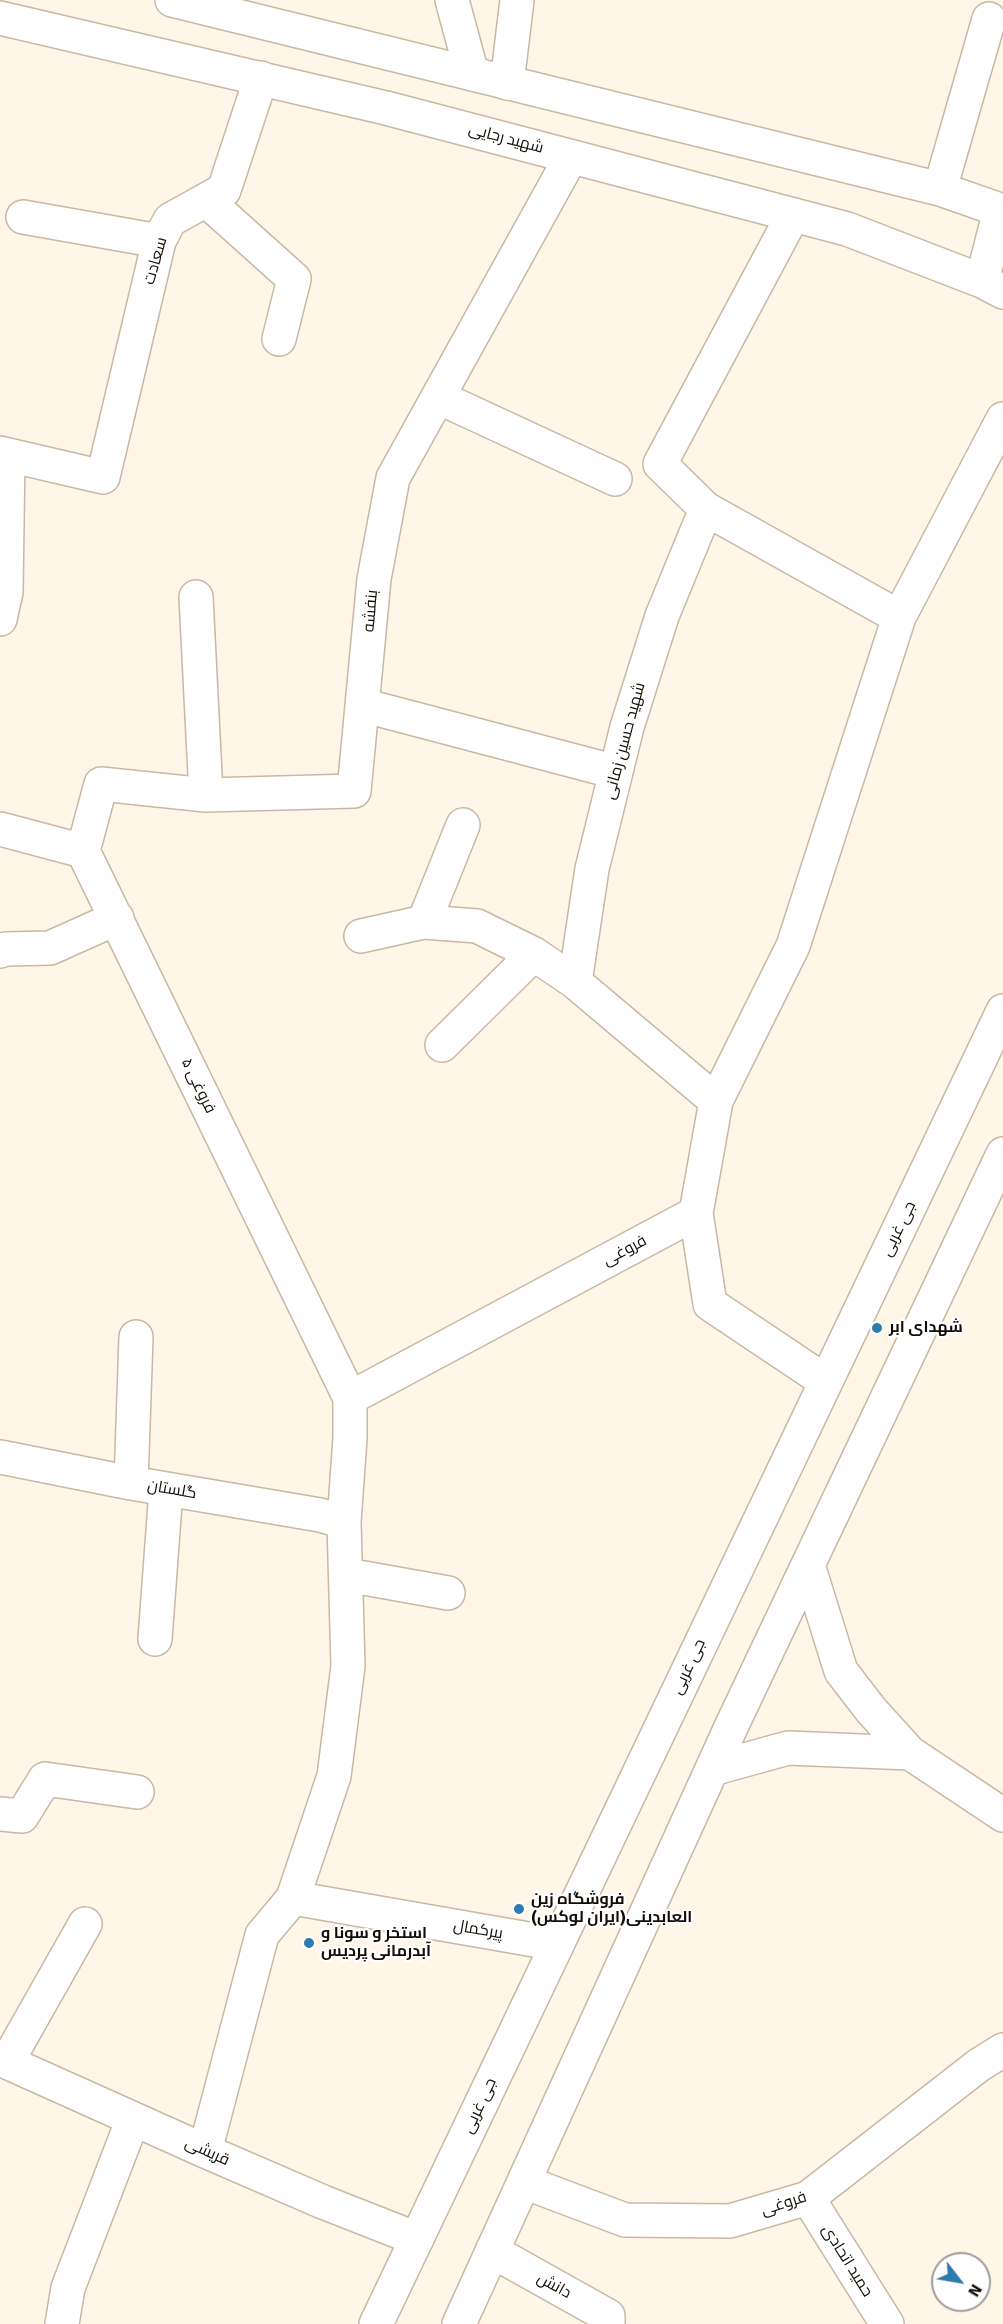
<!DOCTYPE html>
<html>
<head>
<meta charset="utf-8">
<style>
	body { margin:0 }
	#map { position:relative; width:1003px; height:2324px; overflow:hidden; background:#fff6e8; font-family:Signika,sans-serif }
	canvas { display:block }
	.north { position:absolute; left:931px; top:2252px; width:60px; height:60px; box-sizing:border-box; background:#fff; border:2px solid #a09e9b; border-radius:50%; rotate:121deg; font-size:16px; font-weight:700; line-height:24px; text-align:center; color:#110c05 }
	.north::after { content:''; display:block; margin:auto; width:21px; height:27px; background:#2e7bae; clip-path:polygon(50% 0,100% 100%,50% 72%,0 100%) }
</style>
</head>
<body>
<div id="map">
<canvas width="1003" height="2324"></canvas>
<div class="north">N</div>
</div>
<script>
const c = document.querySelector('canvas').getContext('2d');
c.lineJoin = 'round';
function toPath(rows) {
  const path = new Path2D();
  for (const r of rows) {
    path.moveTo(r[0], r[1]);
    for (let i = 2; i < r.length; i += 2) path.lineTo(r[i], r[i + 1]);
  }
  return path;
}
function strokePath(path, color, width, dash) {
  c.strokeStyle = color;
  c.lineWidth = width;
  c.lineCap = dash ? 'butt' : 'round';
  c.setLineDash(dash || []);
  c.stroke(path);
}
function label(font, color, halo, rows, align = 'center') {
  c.font = font + ' Signika,Cairo,sans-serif';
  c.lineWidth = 4.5;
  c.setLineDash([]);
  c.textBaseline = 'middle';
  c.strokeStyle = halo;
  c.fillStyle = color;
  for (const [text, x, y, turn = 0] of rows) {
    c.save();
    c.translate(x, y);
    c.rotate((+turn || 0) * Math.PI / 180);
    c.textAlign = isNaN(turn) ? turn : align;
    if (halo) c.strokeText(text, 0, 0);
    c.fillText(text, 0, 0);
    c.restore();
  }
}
const minor = toPath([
	[452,0,472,74],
	[507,83,517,0],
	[940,189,989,19],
	[206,200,294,279,279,339],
	[793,215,660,464,706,509,899,617],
	[23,217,159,241],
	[438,397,615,479],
	[0,453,103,477,159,241,170,220,224,190,261,78],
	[196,597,206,795],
	[0,619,6,592,8,455],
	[362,705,616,772],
	[0,829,83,851,350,1398,350,1438,344,1522,348,1666,334,1776,293,1898,262,1935,205,2151],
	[83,851,101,784,206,795,354,791,374,579,393,478,571,157],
	[424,922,463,825],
	[361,936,424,922,477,926,534,954,575,982,716,1101],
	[0,951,6,949,50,948,117,918],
	[575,982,592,869,627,727,662,616,706,509],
	[442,1045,534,954],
	[696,1213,716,1101,793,946,899,617,1003,419],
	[350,1398,696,1213,710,1304,825,1381],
	[0,1457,131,1483,320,1515,344,1522],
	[131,1483,136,1337],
	[347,1575,448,1593],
	[155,1639,166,1490],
	[0,1814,22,1816,45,1779,137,1792],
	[293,1898,557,1944],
	[0,2059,205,2151,323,2202,417,2239],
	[7,2062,85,1924],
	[524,2182,625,2220,730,2221,808,2198,979,2065,1003,2050],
	[808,2198,887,2324],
	[492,2251,608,2316,608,2324],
	[62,2324,68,2288,133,2119]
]);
const major = toPath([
	[172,0,940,189,1003,211],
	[0,18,386,108,847,229,982,281,1003,292],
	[982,281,1000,210],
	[808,1565,841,1671,871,1710,910,1753,1003,1815],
	[712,1769,788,1748,910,1753],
	[376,2324,1003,1011],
	[459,2324,732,1725,1003,1154]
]);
strokePath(minor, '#c7b9a4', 36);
strokePath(major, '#c7b9a4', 36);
strokePath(minor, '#fff', 33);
strokePath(major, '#fff', 33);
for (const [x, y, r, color] of [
	[877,1328,6,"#2e7bae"],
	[519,1909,6,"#2e7bae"],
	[309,1943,6,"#2e7bae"]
]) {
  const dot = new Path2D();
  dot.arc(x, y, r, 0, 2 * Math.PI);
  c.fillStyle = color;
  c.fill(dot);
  strokePath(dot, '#fff', 2);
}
label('16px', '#110c05', '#fff', [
	["شهید رجایی",506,139,15],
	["سعادت",156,261,-74],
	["بنفشه",371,611,-85],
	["شهید حسین زمانی",625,741,-75],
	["فروغی ۵",198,1086,64],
	["جی غربی",899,1229,-64],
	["فروغی",625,1251,-28],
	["گلستان",172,1490,10],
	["جی غربی",689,1667,-65],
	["پیرکمال",478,1930,10],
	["جی غربی",480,2106,-65],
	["قریشی",207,2152,24],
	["فروغی",784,2204,-18],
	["حمید اتحادی",847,2261,58],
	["دانش",554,2286,29]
]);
label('bold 16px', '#110c05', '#fff', [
	["شهدای ابر",889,1328],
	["فروشگاه زین",531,1900],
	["العابدینی(ایران لوکس)",531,1918],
	["استخر و سونا و",321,1934],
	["آبدرمانی پردیس",321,1952]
], 'left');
</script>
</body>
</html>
